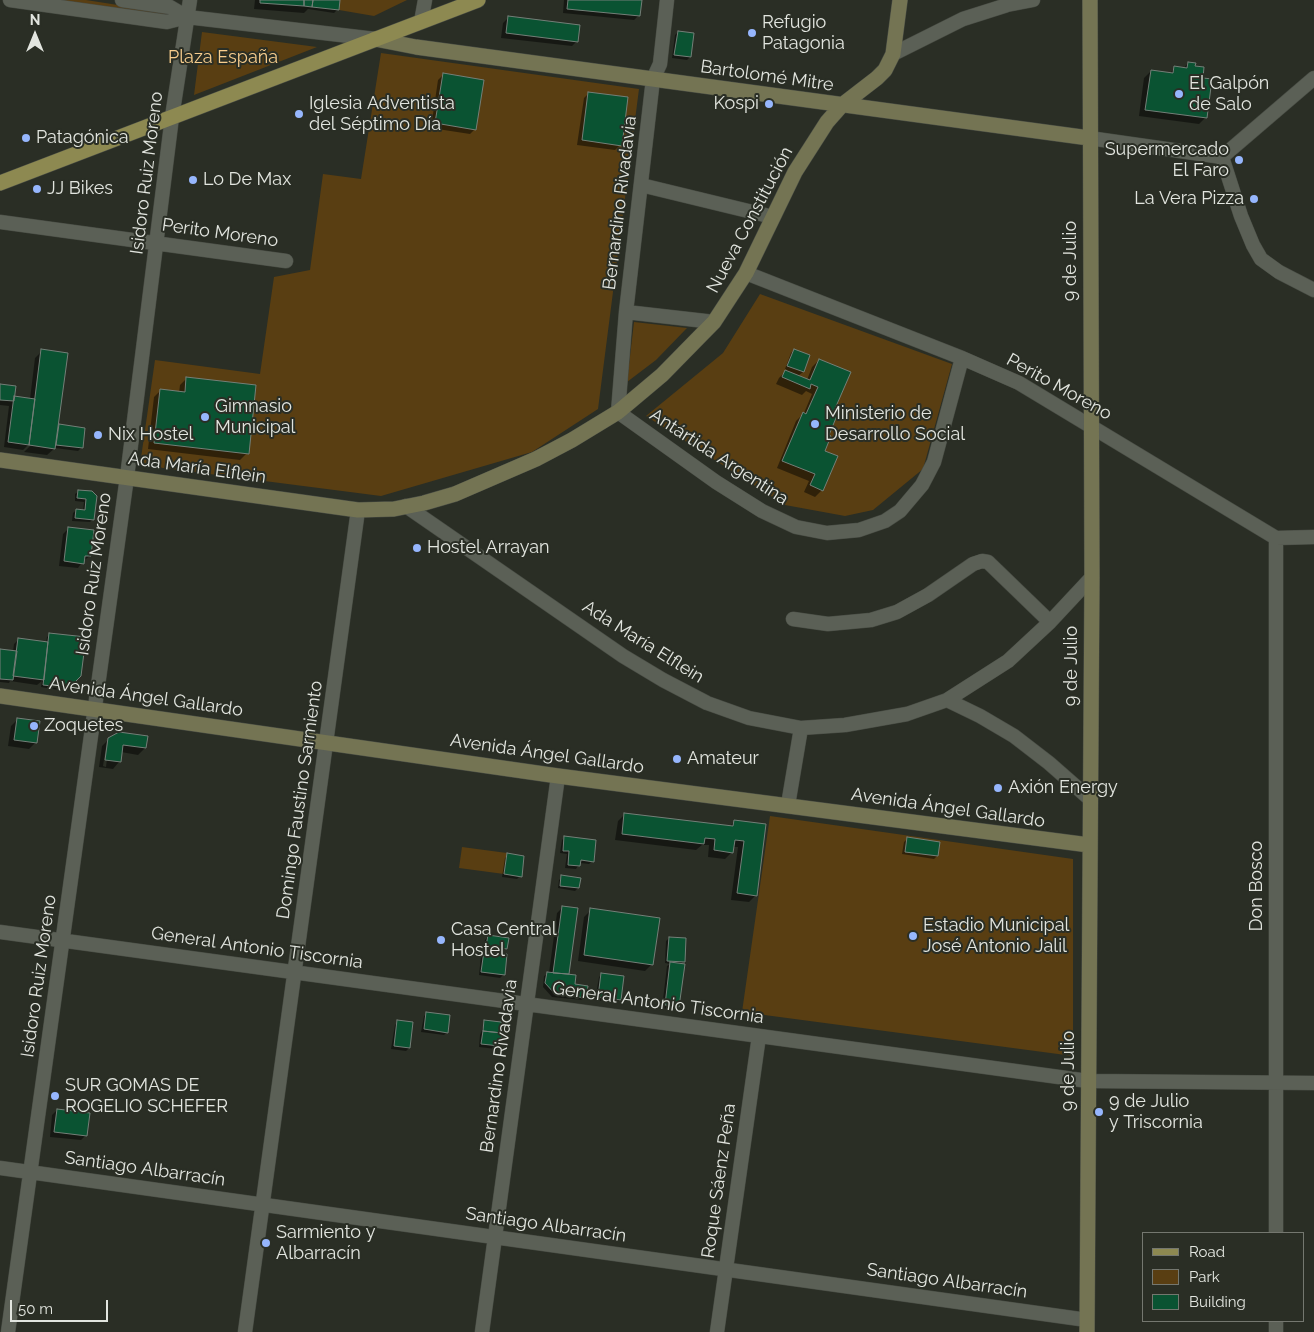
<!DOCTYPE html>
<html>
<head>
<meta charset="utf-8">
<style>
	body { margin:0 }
	#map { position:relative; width:1314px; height:1332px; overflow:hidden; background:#2a2e25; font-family:Raleway,sans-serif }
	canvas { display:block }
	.legend { position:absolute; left:1142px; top:1232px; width:162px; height:90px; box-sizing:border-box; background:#2a2e25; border:1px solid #74776f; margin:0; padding:6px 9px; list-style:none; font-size:15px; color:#e2e5df }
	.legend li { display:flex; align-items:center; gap:10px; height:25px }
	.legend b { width:25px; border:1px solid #74776f }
	.north { position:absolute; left:10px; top:10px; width:50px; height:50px; -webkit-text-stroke:4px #2a2e25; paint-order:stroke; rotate:0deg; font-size:14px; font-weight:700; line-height:20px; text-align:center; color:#e2e5df }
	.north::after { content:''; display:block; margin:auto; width:18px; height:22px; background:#e2e5df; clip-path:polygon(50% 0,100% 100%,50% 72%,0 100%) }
	.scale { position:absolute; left:10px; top:1300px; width:98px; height:22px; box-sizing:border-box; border:2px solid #e2e5df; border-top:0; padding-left:6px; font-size:15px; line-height:18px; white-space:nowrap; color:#e2e5df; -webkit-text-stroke:4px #2a2e25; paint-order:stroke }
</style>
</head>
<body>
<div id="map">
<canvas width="1314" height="1332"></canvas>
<ul class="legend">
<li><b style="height:6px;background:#8d8951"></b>Road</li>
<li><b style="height:14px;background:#593e12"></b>Park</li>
<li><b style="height:14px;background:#0a5332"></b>Building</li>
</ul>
<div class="north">N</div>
<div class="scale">50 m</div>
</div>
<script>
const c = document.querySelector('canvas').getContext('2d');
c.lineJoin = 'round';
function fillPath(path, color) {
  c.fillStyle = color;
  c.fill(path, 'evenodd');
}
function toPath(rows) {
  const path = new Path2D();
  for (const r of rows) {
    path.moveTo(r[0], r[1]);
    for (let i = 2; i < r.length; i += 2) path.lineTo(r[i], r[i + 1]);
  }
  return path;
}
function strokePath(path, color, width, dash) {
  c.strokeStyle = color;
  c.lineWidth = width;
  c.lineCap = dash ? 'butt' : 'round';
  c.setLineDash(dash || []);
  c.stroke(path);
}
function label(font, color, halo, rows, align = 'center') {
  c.font = font + ' Raleway,sans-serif';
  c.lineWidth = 4;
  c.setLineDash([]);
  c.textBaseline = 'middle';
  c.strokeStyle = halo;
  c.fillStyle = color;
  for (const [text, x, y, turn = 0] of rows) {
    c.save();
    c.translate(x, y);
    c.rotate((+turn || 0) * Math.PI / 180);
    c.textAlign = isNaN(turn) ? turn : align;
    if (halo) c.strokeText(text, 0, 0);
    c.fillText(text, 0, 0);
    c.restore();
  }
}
fillPath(toPath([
	[43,0,86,0,169,13,172,17],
	[340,0,407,0,374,16,339,10],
	[202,32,317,47,194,95],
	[381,53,639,89,598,409,532,452,381,496,140,465,155,360,260,374,274,277,310,270,323,174,361,179],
	[760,294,952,364,923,469,873,510,845,516,785,505,646,416,723,353],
	[634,322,687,328,656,360,627,382],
	[770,816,1073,859,1073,1056,742,1012],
	[462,847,507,853,504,874,459,868]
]), '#593e12');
fillPath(toPath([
	[255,0,339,0,337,10,334,13,308,9,304,13,254,9],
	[564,0,627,0,639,15,634,20,563,13],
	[508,18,577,41,572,46,501,38,503,23],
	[678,32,690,57,687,60,672,58,675,35],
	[1188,63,1201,79,1205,118,1199,124,1139,116,1144,78,1151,71,1169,74,1175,68,1183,69],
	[443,75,475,129,470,134,431,128,438,80],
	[589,93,620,145,615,150,577,145,584,98],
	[794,350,809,356,803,372,798,376,807,380,812,367,819,360,833,412,823,451,822,490,815,497,804,492,809,481,777,468,796,421,804,413,812,394,806,391,802,395,776,384,779,378,787,370,785,369,791,353],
	[42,351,57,428,59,426,81,448,78,451,55,448,47,455,24,452,34,442,33,440,23,450,4,447,9,406,0,405,0,385,13,397,30,399,35,358],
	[187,378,247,453,240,460,148,449,154,397,161,390,179,393,180,385],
	[79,491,91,493,93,519,90,522,72,521,73,513,76,510,83,511,84,502,75,501,75,494],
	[68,529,90,556,83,561,78,568,59,566,63,534],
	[50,634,80,676,64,691,41,687,42,681,37,685,10,681,9,683,0,682,0,651,13,652,14,644,19,639,46,643,47,637],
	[18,719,36,742,29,749,8,746,11,726],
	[109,740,145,748,138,755,121,752,119,762,113,769,99,767,102,746,107,741,103,766,106,767],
	[625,814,729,827,734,822,764,825,756,895,749,902,731,900,738,847,733,847,732,852,725,859,708,857,709,845,702,845,696,850,615,840,618,821],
	[565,837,592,861,589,864,580,863,576,869,565,868,567,854,560,853,562,840],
	[907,839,937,856,934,859,902,854,904,842],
	[508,855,520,876,517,879,502,877,505,858],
	[562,877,578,888,575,891,558,888,559,880],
	[562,908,568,974,566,975,585,997,582,1000,552,997,543,987,544,976,549,973,557,913],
	[591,910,652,964,645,971,578,961,584,917],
	[488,936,506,948,503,951,484,949,485,940],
	[669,938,684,961,680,964,678,1007,675,1010,662,1008,667,966,670,964,665,963,666,941],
	[484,953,503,975,500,978,479,975,481,956],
	[602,974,620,1000,616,1003,595,1000,599,977],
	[427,1013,447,1032,444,1035,421,1032,424,1016],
	[398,1022,409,1048,406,1051,391,1049,395,1025],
	[485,1022,499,1046,496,1049,479,1047,480,1035],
	[57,1110,86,1135,81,1140,50,1137,52,1115]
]), '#0007');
const building = toPath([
	[260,0,304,0,304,6,260,3,260,0],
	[304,0,313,0,312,7,304,6,304,0],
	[313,0,340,0,339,10,312,7,313,0],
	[568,0,642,0,640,16,567,9,568,0],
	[508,16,580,25,578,42,506,33,508,16],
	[678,31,694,33,691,57,674,55,678,31],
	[1188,62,1196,63,1195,66,1204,67,1203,78,1212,79,1207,118,1145,110,1151,70,1173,73,1174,66,1187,68,1188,62],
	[443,73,484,80,476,130,435,123,443,73],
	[588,92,628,97,622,146,582,140,588,92],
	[41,349,68,353,55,449,29,445,41,349],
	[794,349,810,355,804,372,787,366,794,349],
	[819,359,851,372,834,411,838,413,829,435,831,436,825,451,838,456,823,491,810,485,815,474,782,461,803,412,806,414,818,387,811,384,810,389,782,377,785,370,810,380,819,359],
	[186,377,256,385,249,454,154,443,160,389,185,392,186,377],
	[0,384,16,386,14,401,0,400,0,384],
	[14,396,35,399,29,445,8,442,14,396],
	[59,424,85,428,83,448,56,445,59,424],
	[78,490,92,491,97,496,94,520,75,518,76,509,85,510,86,499,77,498,78,490],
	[68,527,94,530,91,556,85,556,84,564,64,561,68,527],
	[49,633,86,637,81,676,69,688,43,685,49,633],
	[18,638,48,642,44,680,13,676,18,638],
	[0,649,17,651,13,680,0,679,0,649],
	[17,718,40,721,37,743,14,740,17,718],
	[119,732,148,736,146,748,123,745,121,762,105,760,108,738,119,732],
	[624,813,733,826,734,820,766,824,757,896,737,893,744,841,735,840,733,853,714,850,715,839,705,838,704,844,622,834,624,813],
	[564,836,596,840,594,862,581,860,580,866,568,865,569,851,563,851,564,836],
	[907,837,940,842,938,856,905,852,907,837],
	[507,853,524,856,522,877,504,874,507,853],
	[561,875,581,878,579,888,560,886,561,875],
	[562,906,578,908,569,974,553,973,562,906],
	[590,908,660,918,653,965,584,955,590,908],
	[488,935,509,938,507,949,486,946,488,935],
	[669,937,686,938,685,962,667,961,669,937],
	[484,951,507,954,505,975,481,972,484,951],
	[670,962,685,964,679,1007,665,1005,670,962],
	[547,972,576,975,575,984,588,986,586,998,555,994,545,983,547,972],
	[601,973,624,976,621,1000,598,997,601,973],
	[426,1012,450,1015,448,1033,424,1029,426,1012],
	[397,1020,413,1022,410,1048,394,1046,397,1020],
	[484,1020,501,1022,503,1025,502,1033,483,1031,484,1020],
	[483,1031,502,1033,500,1046,481,1044,483,1031],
	[57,1109,90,1113,87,1136,54,1132,57,1109]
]);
fillPath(building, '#0a5332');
strokePath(building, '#747f78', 1);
const street = toPath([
	[10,0,167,22,187,17,375,39],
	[122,0,170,7,187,17],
	[667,0,660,64,653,79,626,312,618,412,716,482,762,511,796,527,827,533,859,530,885,521,900,511,922,485,934,462,962,358],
	[421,22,425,0],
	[893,54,963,19,1007,5,1033,0],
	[1089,138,1222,157,1314,78],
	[1222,157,1241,216,1253,245,1261,259,1279,272,1314,290],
	[641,185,773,217],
	[0,222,286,261],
	[746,273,962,358,1019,383,1276,538,1314,537],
	[626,312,714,322],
	[406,506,623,656,663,680,707,703,749,718,801,728,845,725,907,714,947,700,1008,661,1050,622,1092,577],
	[793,619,828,624,871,620,897,612,928,595,973,564,982,561,988,562,1050,622],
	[947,700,980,716,1014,736,1049,763,1090,799],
	[788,805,801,728],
	[0,932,1088,1081,1314,1083],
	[0,1168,1087,1320],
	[1276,1233,1276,538],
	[1276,1321,1276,1332],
	[8,1332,127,477,172,117,190,0],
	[245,1332,358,510],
	[482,1332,558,776],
	[717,1332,759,1036]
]);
const secondary = toPath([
	[375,39,416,47,1089,138],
	[0,460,358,510,394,509,424,503,455,494,536,459,572,440,618,412,662,375,714,322,746,273,795,172,827,122,842,105,877,78,885,70,893,54,900,0],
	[0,696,558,776,1089,845],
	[1087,1332,1092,577,1090,0]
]);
const primary = toPath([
	[0,183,478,0]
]);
strokePath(street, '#484c44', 15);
strokePath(secondary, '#484c44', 16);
strokePath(primary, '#484c44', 16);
strokePath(street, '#5b6056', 14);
strokePath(secondary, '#747453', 15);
strokePath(primary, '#8d8951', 15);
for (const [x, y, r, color] of [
	[752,33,5,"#96b6fd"],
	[1179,94,5,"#96b6fd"],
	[769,104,5,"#96b6fd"],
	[299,114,5,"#96b6fd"],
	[26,138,5,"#96b6fd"],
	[1239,160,5,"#96b6fd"],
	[193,180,5,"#96b6fd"],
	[37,189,5,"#96b6fd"],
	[1254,199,5,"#96b6fd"],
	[205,417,5,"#96b6fd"],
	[815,424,5,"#96b6fd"],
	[98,435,5,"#96b6fd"],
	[417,548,5,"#96b6fd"],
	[34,726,5,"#96b6fd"],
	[677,759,5,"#96b6fd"],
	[998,788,5,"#96b6fd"],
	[913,936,5,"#96b6fd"],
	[441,940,5,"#96b6fd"],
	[55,1096,5,"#96b6fd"],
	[1099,1112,5,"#96b6fd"],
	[266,1243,5,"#96b6fd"]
]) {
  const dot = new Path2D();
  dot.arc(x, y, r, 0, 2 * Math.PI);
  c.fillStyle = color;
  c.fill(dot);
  strokePath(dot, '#2a2e25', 2);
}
label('18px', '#e2e5df', '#2a2e25', [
	["Refugio",762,23],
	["Patagonia",762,44],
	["El Galpón",1189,84],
	["de Salo",1189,105],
	["Iglesia Adventista",309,104],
	["del Séptimo Día",309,125],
	["Kospi",759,104,"right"],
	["Patagónica",36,138],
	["Supermercado",1229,150,"right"],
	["El Faro",1229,171,"right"],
	["Lo De Max",203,180],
	["JJ Bikes",47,189],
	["La Vera Pizza",1244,199,"right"],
	["Gimnasio",215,407],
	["Municipal",215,428],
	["Ministerio de",825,414],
	["Desarrollo Social",825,435],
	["Nix Hostel",108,435],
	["Hostel Arrayan",427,548],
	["Zoquetes",44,726],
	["Amateur",687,759],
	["Axión Energy",1008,788],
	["Estadio Municipal",923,926],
	["José Antonio Jalil",923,947],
	["Casa Central",451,930],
	["Hostel",451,951],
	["SUR GOMAS DE",65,1086],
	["ROGELIO SCHEFER",65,1107],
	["9 de Julio",1109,1102],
	["y Triscornia",1109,1123],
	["Sarmiento y",276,1233],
	["Albarracín",276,1254]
], 'left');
label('18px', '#f8cd8d', '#2a2e25', [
	["Plaza España",223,58]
]);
label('18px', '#e2e5df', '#2a2e25', [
	["Bartolomé Mitre",767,76,8],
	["Isidoro Ruiz Moreno",147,173,-83],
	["Bernardino Rivadavia",620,203,-83],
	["Nueva Constitución",750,220,-62],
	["Perito Moreno",220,233,8],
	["9 de Julio",1071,261,-90],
	["Perito Moreno",1059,387,29],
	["Antártida Argentina",719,457,33],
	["Ada María Elflein",197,468,8],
	["Isidoro Ruiz Moreno",94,574,-82],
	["Ada María Elflein",643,642,32],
	["9 de Julio",1072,666,-90],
	["Avenida Ángel Gallardo",146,697,8],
	["Avenida Ángel Gallardo",547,754,8],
	["Domingo Faustino Sarmiento",300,800,-82],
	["Avenida Ángel Gallardo",948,808,8],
	["Don Bosco",1257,886,-90],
	["General Antonio Tiscornia",257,948,8],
	["Isidoro Ruiz Moreno",39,976,-82],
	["General Antonio Tiscornia",658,1003,8],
	["Bernardino Rivadavia",499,1066,-82],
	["9 de Julio",1069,1071,-90],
	["Santiago Albarracín",145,1169,8],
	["Roque Sáenz Peña",719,1181,-82],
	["Santiago Albarracín",546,1225,8],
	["Santiago Albarracín",947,1281,8]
]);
</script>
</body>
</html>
